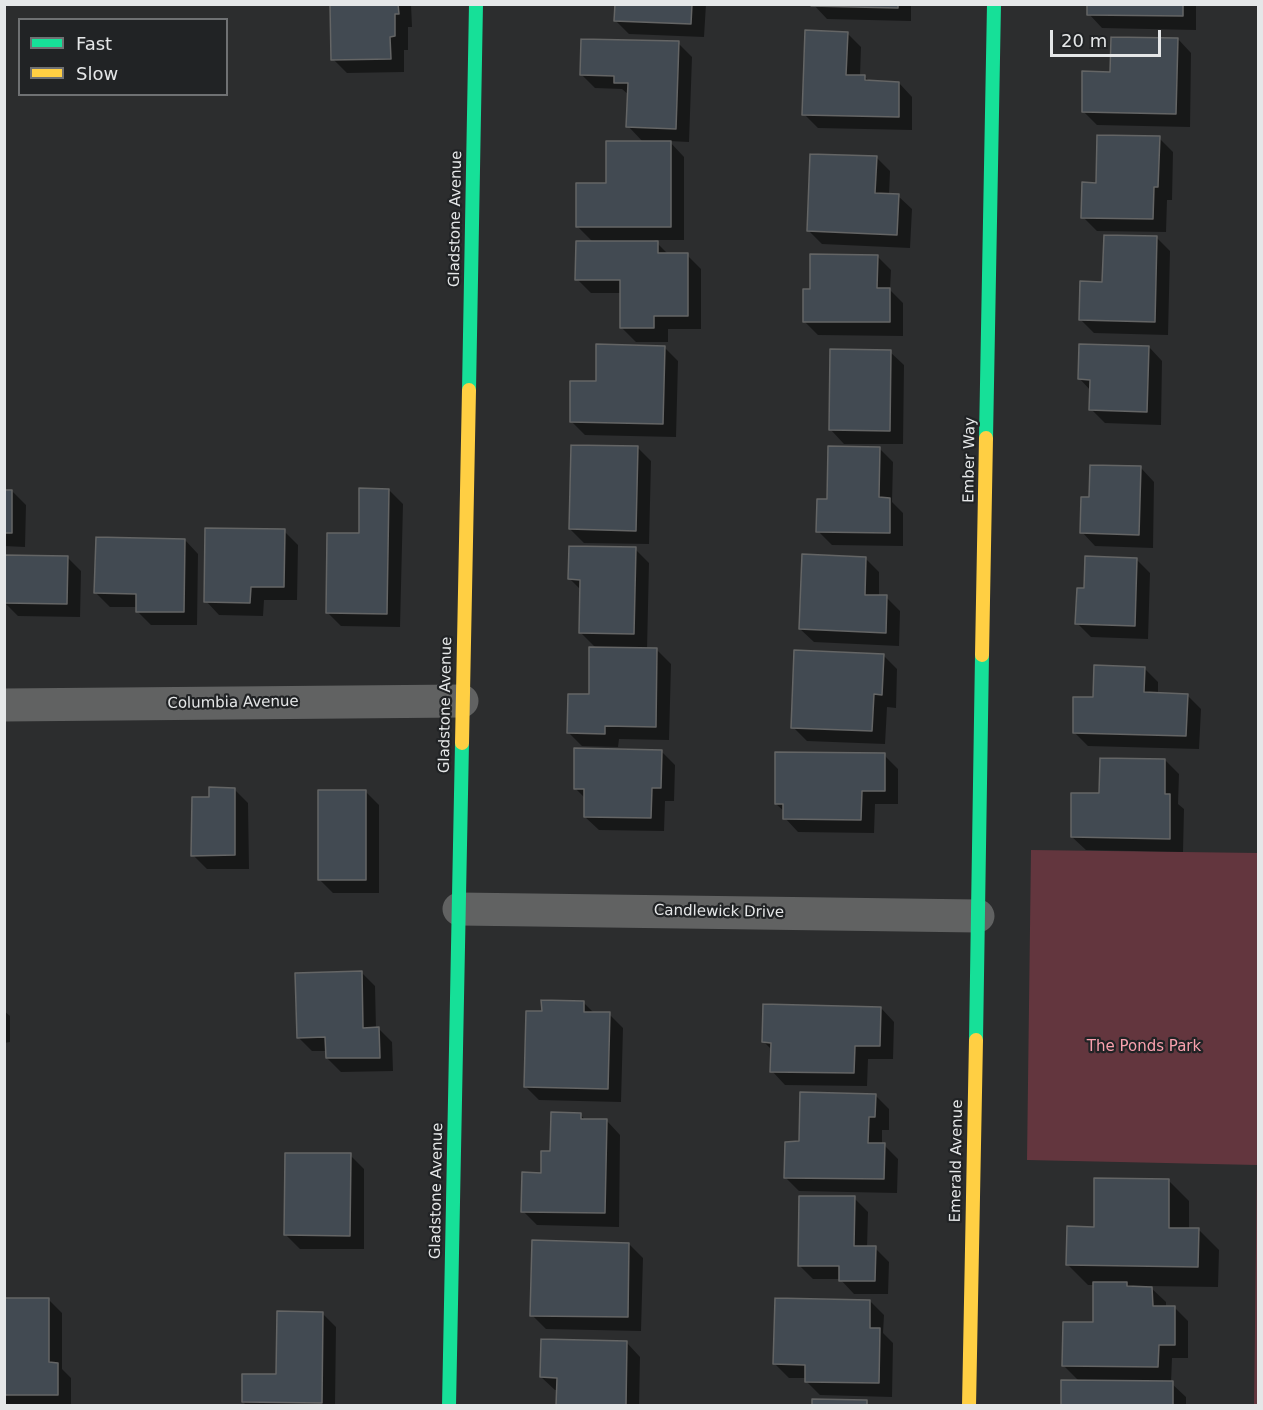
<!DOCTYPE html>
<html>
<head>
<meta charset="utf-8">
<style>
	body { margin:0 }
	#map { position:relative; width:1263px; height:1410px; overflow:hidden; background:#2c2d2e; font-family:"DejaVu Sans",sans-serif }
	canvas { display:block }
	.frame { position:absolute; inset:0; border:6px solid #e5e7e8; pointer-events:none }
	.legend { position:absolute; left:18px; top:18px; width:210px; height:78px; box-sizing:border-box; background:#212325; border:2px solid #6f7173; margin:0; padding:8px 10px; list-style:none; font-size:18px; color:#e5e7e8 }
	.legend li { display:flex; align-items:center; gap:12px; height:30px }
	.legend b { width:30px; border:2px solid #6f7173 }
	.scale { position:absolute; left:1050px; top:30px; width:111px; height:27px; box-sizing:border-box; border:3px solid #e5e7e8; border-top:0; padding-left:8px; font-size:18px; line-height:21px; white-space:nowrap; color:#e5e7e8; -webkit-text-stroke:4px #212325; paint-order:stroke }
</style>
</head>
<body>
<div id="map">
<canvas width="1263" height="1410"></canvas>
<div class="frame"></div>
<ul class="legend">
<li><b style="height:8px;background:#16e098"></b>Fast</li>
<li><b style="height:8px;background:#ffcf43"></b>Slow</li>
</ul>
<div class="scale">20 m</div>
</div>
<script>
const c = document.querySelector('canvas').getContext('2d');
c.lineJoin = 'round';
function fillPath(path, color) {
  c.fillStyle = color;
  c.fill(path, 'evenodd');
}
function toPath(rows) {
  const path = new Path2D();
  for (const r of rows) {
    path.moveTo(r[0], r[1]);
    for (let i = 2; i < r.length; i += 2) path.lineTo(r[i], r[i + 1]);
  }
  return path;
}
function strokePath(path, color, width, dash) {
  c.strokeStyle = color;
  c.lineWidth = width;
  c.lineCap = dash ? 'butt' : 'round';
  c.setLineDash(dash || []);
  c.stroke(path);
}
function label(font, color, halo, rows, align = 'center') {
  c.font = font + ' "DejaVu Sans",sans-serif';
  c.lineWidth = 4.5;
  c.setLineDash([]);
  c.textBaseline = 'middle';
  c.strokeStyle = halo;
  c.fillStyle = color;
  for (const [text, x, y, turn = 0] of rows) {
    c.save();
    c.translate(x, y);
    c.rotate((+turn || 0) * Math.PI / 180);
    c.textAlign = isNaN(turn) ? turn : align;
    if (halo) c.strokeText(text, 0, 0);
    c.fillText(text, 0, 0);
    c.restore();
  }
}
fillPath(toPath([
	[1031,850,1258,853,1258,1405,1254,1405,1257,1165,1027,1160]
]), '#63363e');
fillPath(toPath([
	[332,4,411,4,412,27,408,27,408,50,404,50,404,72,347,73,333,59],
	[616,4,706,4,704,37,629,34,616,21],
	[813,4,911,4,911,21,827,19],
	[1089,4,1196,4,1196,30,1102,28,1089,14],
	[847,33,861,47,860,76,864,76,870,82,899,83,912,97,912,130,818,128,804,114],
	[1178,39,1191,53,1190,127,1097,125,1083,111,1111,74],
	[678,43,692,57,689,142,669,141,684,157,684,240,654,240,669,255,687,255,701,269,701,329,668,329,668,342,636,342,622,328,622,293,591,293,577,279,593,242,578,227,607,184,644,143,628,126,629,95,622,89,595,88,581,74],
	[1159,138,1173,152,1172,200,1167,200,1166,232,1097,231,1083,217,1098,184],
	[876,157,890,171,889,195,898,196,912,209,910,248,822,244,808,230],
	[1156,237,1170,251,1168,335,1094,333,1080,319,1104,283],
	[877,256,891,270,890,290,903,303,903,336,818,335,804,321,811,290],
	[664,347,678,361,676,437,585,435,571,421,597,382],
	[1149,347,1162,361,1161,425,1105,423,1091,409,1091,391,1080,379],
	[890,352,904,365,903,444,844,444,831,430],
	[637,447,651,461,649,544,584,543,570,529],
	[879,448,893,462,892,502,903,513,903,546,832,545,818,531,829,501],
	[1141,468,1154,482,1153,548,1095,546,1082,532,1090,499],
	[389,490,403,504,400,627,341,626,327,612],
	[4,491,12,491,26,505,25,547,4,546],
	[284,531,298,545,297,600,264,600,263,616,219,615,206,601],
	[185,540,198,554,197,625,151,625,137,611,137,607,110,607,96,593],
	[635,549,649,563,647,650,657,650,671,664,669,740,619,739,618,747,582,746,568,732,590,696,597,649,580,632,581,590,570,579],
	[67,557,81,571,80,617,18,616,4,602],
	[866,559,879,572,879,597,886,597,900,611,899,646,814,642,800,629],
	[1136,559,1150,573,1148,639,1091,637,1077,623],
	[883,655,897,669,896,708,887,707,885,744,807,741,793,727],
	[1145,669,1158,682,1158,694,1187,695,1201,709,1199,749,1088,746,1074,732,1094,699],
	[661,751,675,765,674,801,665,801,664,831,599,830,585,817,586,799,575,788],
	[884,755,898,769,898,804,875,804,874,833,798,832,785,818,785,812,776,804],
	[1165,760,1179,774,1178,804,1184,809,1183,852,1086,850,1072,837,1101,794],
	[234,789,248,803,249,869,207,869,193,855,211,799],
	[365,791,379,805,379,893,333,893,319,879],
	[361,972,375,986,376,1029,379,1029,392,1042,393,1071,341,1072,327,1058,327,1051,312,1051,298,1037],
	[584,1003,595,1014,609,1014,623,1028,621,1102,539,1100,525,1086,543,1013],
	[881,1008,894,1022,893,1059,868,1059,867,1086,785,1085,772,1071,772,1050,764,1042],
	[4,1011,10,1016,10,1042,4,1043],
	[875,1095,889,1109,889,1130,882,1130,882,1145,884,1145,898,1159,897,1193,799,1191,785,1177,800,1143],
	[580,1114,586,1121,607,1121,620,1135,619,1227,537,1225,523,1211,542,1175,552,1153],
	[350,1155,364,1169,364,1249,300,1249,286,1235],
	[1168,1180,1189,1201,1189,1229,1198,1229,1219,1250,1218,1287,1149,1286,1166,1302,1166,1307,1174,1307,1188,1321,1188,1358,1172,1358,1171,1383,1186,1397,1186,1406,1063,1406,1080,1382,1064,1366,1094,1324,1095,1285,1088,1285,1068,1265,1095,1228],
	[854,1198,868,1212,867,1248,875,1248,889,1262,888,1294,854,1294,840,1279,813,1279,799,1265],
	[629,1244,643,1258,641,1331,546,1329,532,1315],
	[48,1299,62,1313,62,1369,71,1378,71,1406,4,1406,4,1300],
	[870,1301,884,1315,883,1333,893,1343,892,1397,820,1395,806,1381,806,1378,789,1378,775,1364],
	[322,1313,336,1327,335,1406,247,1406,243,1402,278,1376],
	[627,1343,640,1357,639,1406,558,1406,558,1390,555,1390,541,1377]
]), '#0007');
const building = toPath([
	[330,4,398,4,399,14,395,14,395,36,390,37,391,59,331,60,330,4],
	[615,4,692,4,691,24,614,21,615,4],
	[811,4,898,4,898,8,811,6,811,4],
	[1087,4,1183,4,1183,16,1087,15,1087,4],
	[805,30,848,32,846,75,865,75,865,80,899,82,899,117,802,115,805,30],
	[1111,37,1178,38,1176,114,1082,112,1082,71,1110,72,1111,37],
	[581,39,679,41,676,129,626,127,628,83,614,83,614,76,580,75,581,39],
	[1097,135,1160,136,1158,187,1154,187,1153,219,1081,218,1082,182,1096,183,1097,135],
	[606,141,671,141,671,227,576,227,576,183,606,183,606,141],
	[810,154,877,156,875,193,899,194,897,235,807,231,810,154],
	[1104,235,1157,236,1155,322,1079,320,1080,281,1102,282,1104,235],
	[576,241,658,241,658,253,688,253,688,316,654,316,654,328,620,328,620,280,575,280,576,241],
	[810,254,878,255,877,288,890,288,890,322,803,322,803,289,810,289,810,254],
	[596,344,665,346,663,424,570,422,570,381,596,381,596,344],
	[1079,344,1149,346,1147,412,1089,410,1090,380,1078,379,1079,344],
	[830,349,891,350,890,431,829,430,830,349],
	[571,445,638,446,636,531,569,529,571,445],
	[828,446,880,447,879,497,890,498,890,533,816,532,817,499,827,499,828,446],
	[1090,465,1141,466,1139,535,1080,533,1081,497,1089,497,1090,465],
	[359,488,389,489,387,614,326,613,327,533,359,533,359,488],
	[4,490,12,490,12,533,4,533,4,490],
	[205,528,285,529,284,587,251,587,250,603,204,602,205,528],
	[96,537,185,539,184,612,136,612,136,594,94,593,96,537],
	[569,546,636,547,634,634,579,633,580,580,568,579,569,546],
	[802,554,866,557,865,595,887,595,886,633,799,629,802,554],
	[4,555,68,556,67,604,4,603,4,555],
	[1085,556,1137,558,1135,626,1075,624,1077,588,1084,588,1085,556],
	[589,647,657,648,656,727,605,726,605,734,567,733,568,694,589,694,589,647],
	[794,650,884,654,882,695,874,694,872,731,791,728,794,650],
	[1094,665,1145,667,1144,692,1188,694,1186,736,1073,733,1073,697,1093,697,1094,665],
	[574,748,662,750,661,788,652,788,651,818,584,817,584,789,574,789,574,748],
	[775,752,885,753,885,791,862,791,861,820,783,819,783,804,775,804,775,752],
	[1100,758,1165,759,1165,794,1170,794,1170,839,1071,837,1071,793,1099,793,1100,758],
	[209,787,235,788,235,855,191,856,192,797,209,797,209,787],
	[318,790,366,790,366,880,318,880,318,790],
	[362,971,363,1028,379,1027,380,1058,326,1058,325,1037,297,1038,295,973,362,971],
	[541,1000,584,1001,584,1012,610,1012,608,1089,524,1087,526,1011,542,1011,541,1000],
	[763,1004,881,1007,880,1046,855,1046,854,1073,770,1072,771,1043,762,1042,763,1004],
	[800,1092,876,1094,875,1117,869,1117,868,1143,885,1143,884,1179,784,1178,785,1142,799,1141,800,1092],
	[551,1112,581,1113,581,1119,607,1119,605,1213,521,1212,522,1172,541,1173,541,1151,550,1151,551,1112],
	[285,1153,351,1153,350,1236,284,1235,285,1153],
	[1094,1178,1169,1179,1169,1228,1199,1228,1198,1267,1066,1265,1067,1226,1094,1227,1094,1178],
	[799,1196,855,1196,854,1246,876,1246,875,1281,839,1281,839,1266,798,1266,799,1196],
	[532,1240,629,1243,628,1317,530,1316,532,1240],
	[1093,1282,1127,1282,1127,1286,1152,1287,1153,1306,1175,1306,1175,1345,1159,1345,1158,1367,1062,1366,1063,1322,1093,1322,1093,1282],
	[4,1298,49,1298,49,1362,58,1363,58,1395,4,1395,4,1298],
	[775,1298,870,1300,870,1328,880,1328,879,1383,805,1382,805,1365,773,1364,775,1298],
	[277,1311,323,1312,322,1403,242,1402,242,1374,276,1374,277,1311],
	[541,1339,627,1341,626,1406,556,1406,557,1378,540,1377,541,1339],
	[1061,1380,1173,1381,1173,1406,1061,1406,1061,1380],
	[812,1399,867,1400,867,1406,812,1406,812,1399]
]);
fillPath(building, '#424a52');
strokePath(building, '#646565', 1.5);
strokePath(toPath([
	[4,705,462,701],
	[459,909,978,916]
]), '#616262', 33);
strokePath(toPath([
	[469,390,476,4],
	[986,438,994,4],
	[976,1040,982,655],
	[449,1406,462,743]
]), '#16e098', 14);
strokePath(toPath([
	[982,655,986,438],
	[462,743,469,390],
	[969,1406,976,1040]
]), '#ffcf43', 14);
label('15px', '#e5e7e8', '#212325', [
	["Gladstone Avenue",456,219,-89],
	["Ember Way",970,460,-89],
	["Columbia Avenue",233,703,-1],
	["Gladstone Avenue",446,705,-89],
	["Candlewick Drive",719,912,1],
	["Emerald Avenue",957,1161,-89],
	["Gladstone Avenue",437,1191,-89]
]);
label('15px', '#faa1ae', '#212325', [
	["The Ponds Park",1144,1047]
]);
</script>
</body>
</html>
